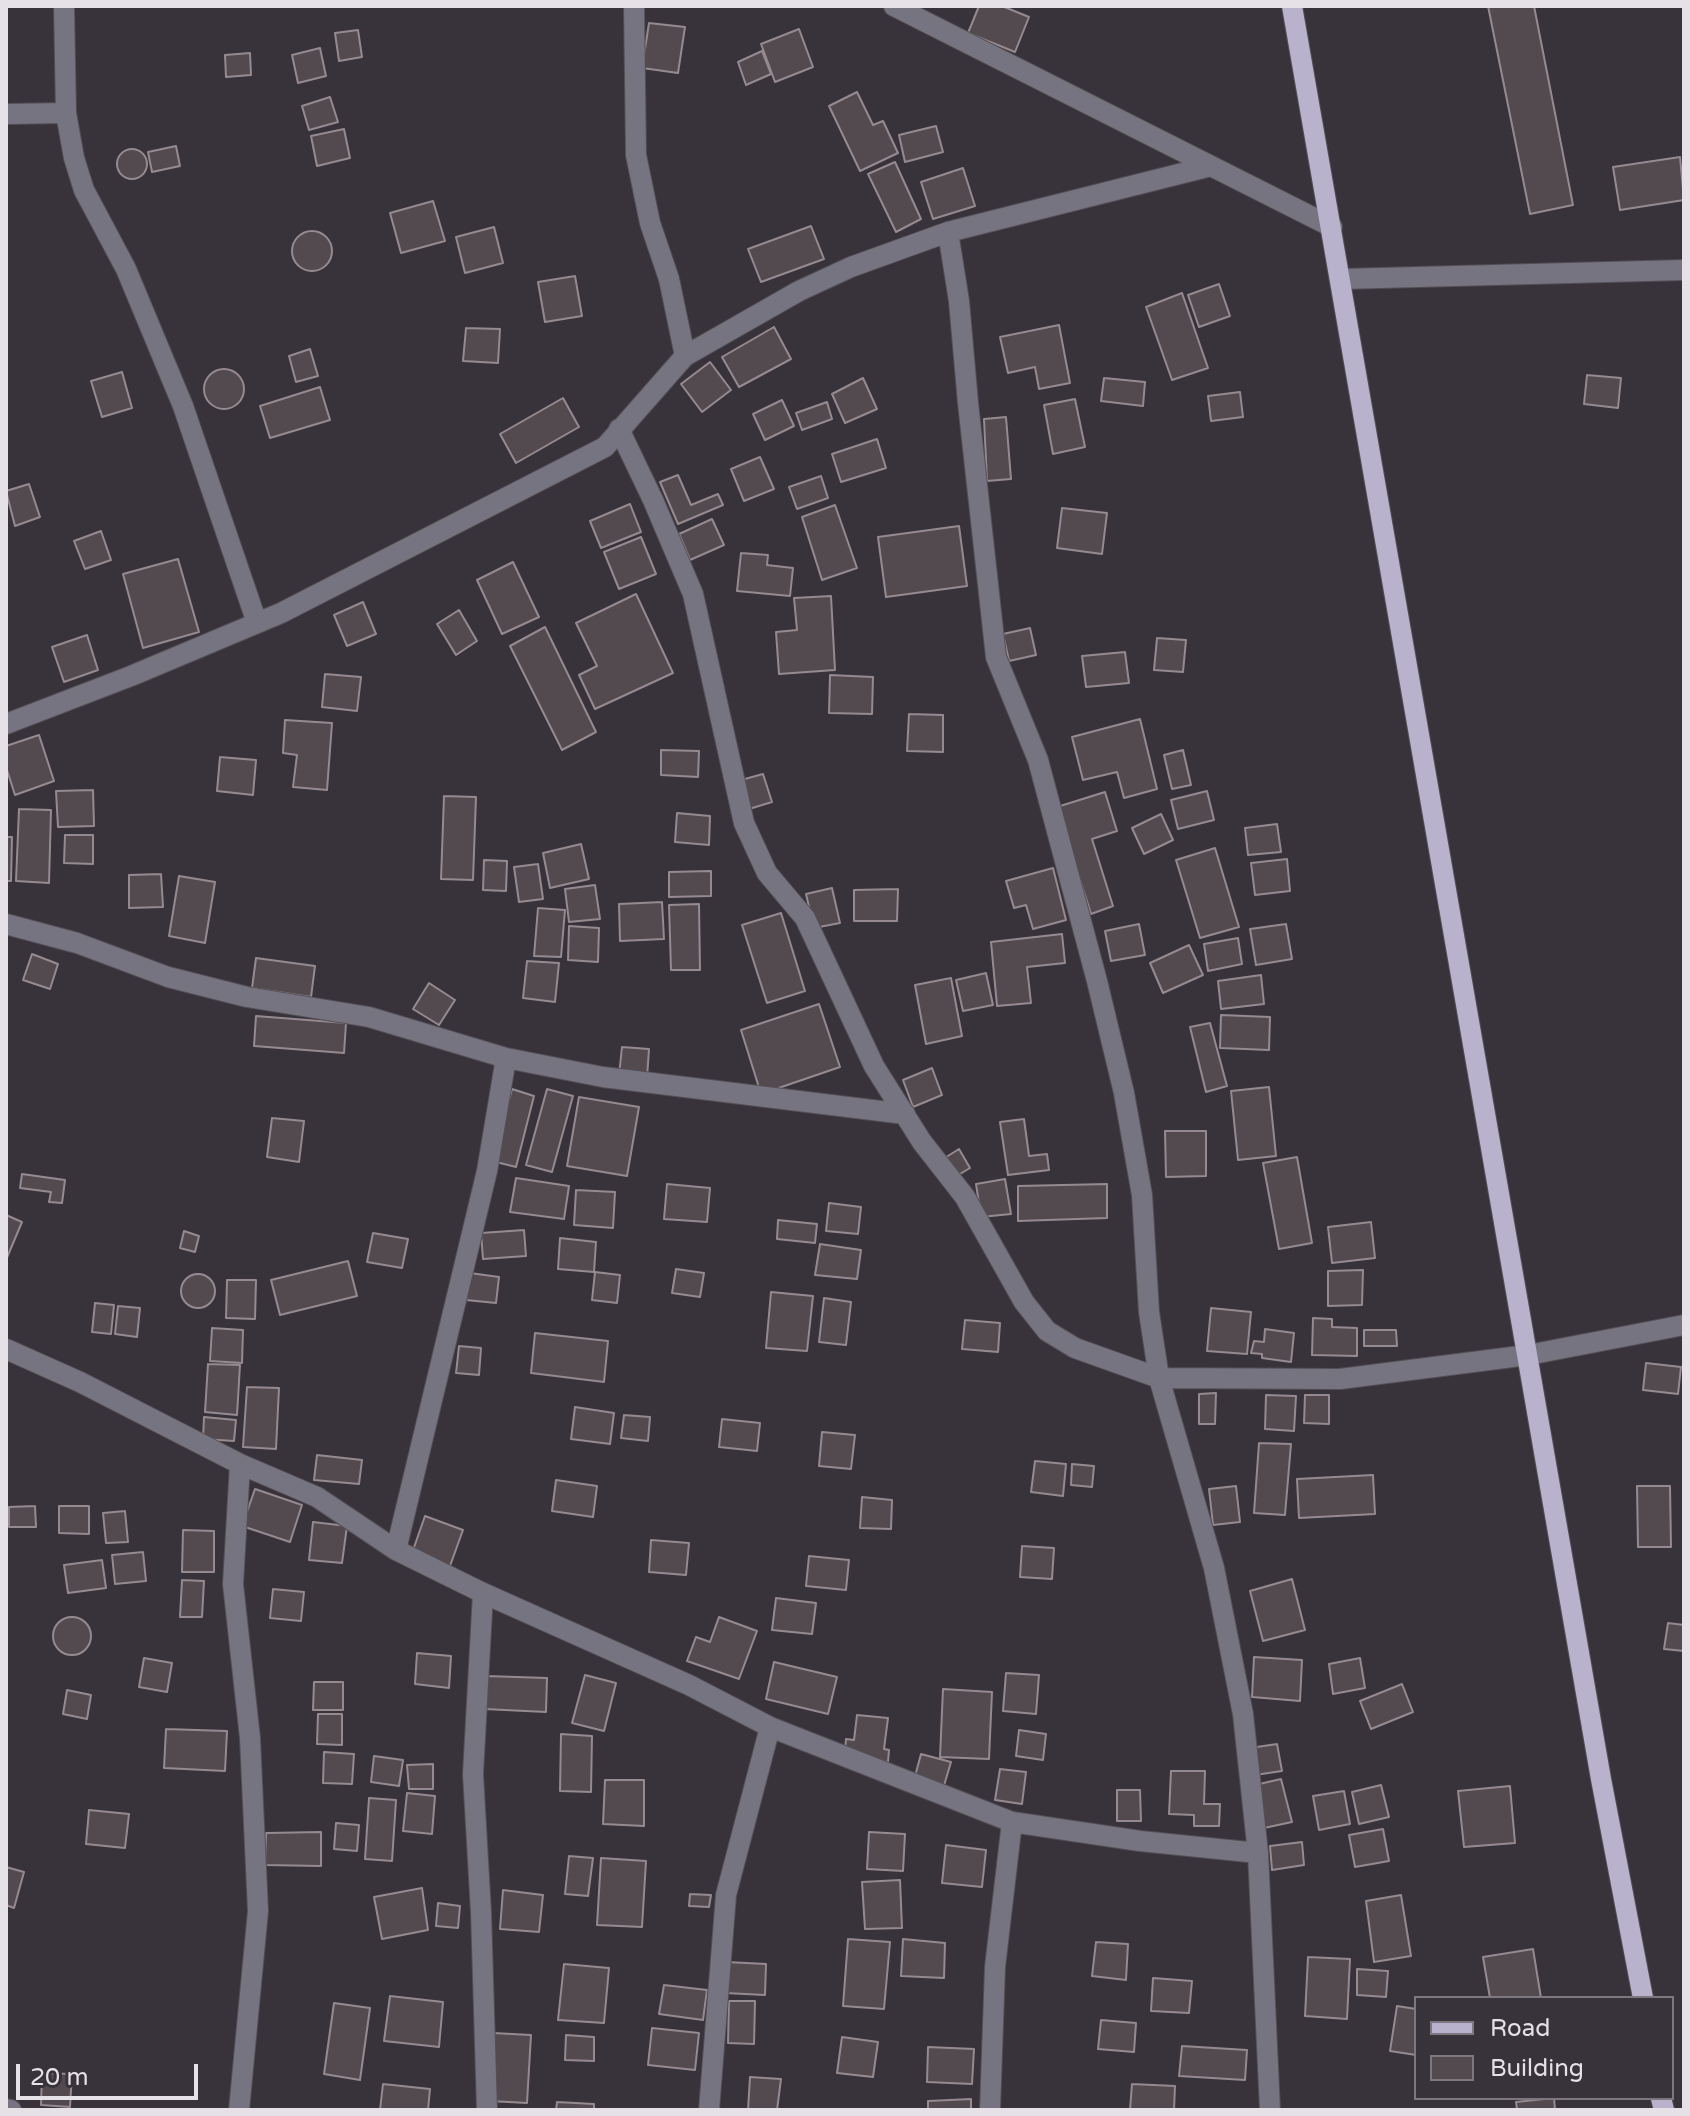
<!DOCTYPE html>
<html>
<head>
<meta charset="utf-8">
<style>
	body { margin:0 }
	#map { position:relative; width:1690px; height:2116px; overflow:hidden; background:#38323a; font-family:"Varela Round",sans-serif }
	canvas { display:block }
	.frame { position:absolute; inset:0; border:8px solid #e5e1e6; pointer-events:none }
	.legend { position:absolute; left:1414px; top:1996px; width:260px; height:104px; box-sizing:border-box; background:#38323a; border:2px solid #7d787f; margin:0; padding:10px 14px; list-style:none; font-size:24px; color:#e5e1e6 }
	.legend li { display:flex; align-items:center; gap:16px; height:40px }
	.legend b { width:40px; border:2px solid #7d787f }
	.scale { position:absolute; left:16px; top:2064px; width:182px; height:36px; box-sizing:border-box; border:4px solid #e5e1e6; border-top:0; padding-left:10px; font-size:24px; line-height:28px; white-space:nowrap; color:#e5e1e6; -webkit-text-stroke:6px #38323a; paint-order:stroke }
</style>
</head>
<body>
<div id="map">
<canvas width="1690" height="2116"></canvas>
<div class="frame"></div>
<ul class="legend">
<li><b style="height:10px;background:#b8b2cd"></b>Road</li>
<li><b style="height:22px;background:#534a4f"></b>Building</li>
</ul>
<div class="scale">20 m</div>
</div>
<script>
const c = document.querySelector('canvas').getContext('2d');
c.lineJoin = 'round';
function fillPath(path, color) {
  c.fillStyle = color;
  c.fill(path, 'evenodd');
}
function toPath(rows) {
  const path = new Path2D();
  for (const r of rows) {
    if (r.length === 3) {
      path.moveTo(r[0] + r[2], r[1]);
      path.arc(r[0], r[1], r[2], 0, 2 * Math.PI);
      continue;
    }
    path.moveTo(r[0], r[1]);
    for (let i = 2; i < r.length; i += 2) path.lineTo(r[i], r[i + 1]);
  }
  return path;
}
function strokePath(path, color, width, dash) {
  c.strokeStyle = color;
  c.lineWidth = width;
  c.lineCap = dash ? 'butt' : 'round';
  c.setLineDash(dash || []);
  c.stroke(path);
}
const building = toPath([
	[979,6,1002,6,1029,17,1015,52,968,33,979,6],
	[1488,6,1534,6,1573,205,1530,214,1488,6],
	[649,23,685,27,678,73,642,68,649,23],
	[799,29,813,67,775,82,761,44,799,29],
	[358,30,362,57,339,61,335,33,358,30],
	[320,48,326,76,298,83,292,55,320,48],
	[762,51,771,74,746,85,738,62,762,51],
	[250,53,251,75,226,77,225,55,250,53],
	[857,92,873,125,883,121,898,153,860,171,829,106,857,92],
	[330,97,338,122,309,130,302,106,330,97],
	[936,126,943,152,905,162,899,135,936,126],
	[344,129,350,158,317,166,311,136,344,129],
	[176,146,180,166,152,172,148,152,176,146],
	[132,164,15],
	[1680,157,1684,200,1620,210,1613,167,1680,157],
	[895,162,921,219,896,232,868,174,895,162],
	[963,168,975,206,933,219,921,182,963,168],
	[433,201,445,241,401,253,390,213,433,201],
	[811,226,824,259,761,282,748,249,811,226],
	[494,227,503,263,465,273,456,237,494,227],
	[312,251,20],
	[575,276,582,316,545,322,538,282,575,276],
	[1219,284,1230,316,1199,327,1188,295,1219,284],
	[1182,293,1208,368,1172,380,1146,307,1182,293],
	[1059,325,1070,383,1039,389,1035,367,1008,373,1000,337,1059,325],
	[774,327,791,359,739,387,722,357,774,327],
	[466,328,500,329,498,363,463,361,466,328],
	[310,349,318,376,296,382,289,356,310,349],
	[710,362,731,390,702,412,681,384,710,362],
	[224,389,20],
	[122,372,132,408,102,417,91,381,122,372],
	[1587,375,1621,378,1618,408,1584,404,1587,375],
	[863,378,877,409,845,423,832,394,863,378],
	[1104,378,1145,382,1143,406,1101,401,1104,378],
	[320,387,330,420,270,438,260,406,320,387],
	[1240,392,1243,417,1211,421,1208,396,1240,392],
	[563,398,579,427,516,463,500,434,563,398],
	[1075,399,1085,447,1053,454,1044,405,1075,399],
	[782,400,794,426,765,440,753,414,782,400],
	[827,402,832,419,802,430,796,413,827,402],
	[1006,417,1011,479,987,481,984,419,1006,417],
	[877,439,886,468,841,482,832,454,877,439],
	[760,457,774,489,744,501,731,469,760,457],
	[678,475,691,505,718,494,723,505,678,524,660,482,678,475],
	[821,476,828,498,797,509,789,487,821,476],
	[29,484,40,517,15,526,6,491,29,484],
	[630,504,641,532,601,548,590,521,630,504],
	[835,505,857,568,822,580,802,517,835,505],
	[1062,508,1107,513,1102,554,1057,548,1062,508],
	[712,519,724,545,690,560,679,534,712,519],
	[959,526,967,586,886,597,878,537,959,526],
	[101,531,111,560,85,569,74,541,101,531],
	[641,537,656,574,619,589,604,552,641,537],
	[741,553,768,555,767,565,793,568,790,596,737,591,741,553],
	[178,559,199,632,143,648,123,574,178,559],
	[513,562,539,617,502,634,477,580,513,562],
	[636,594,673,673,595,709,579,675,597,666,576,623,636,594],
	[831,596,835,670,779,674,776,632,797,630,794,598,831,596],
	[363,602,376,634,347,646,334,615,363,602],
	[459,610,477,641,456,655,437,624,459,610],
	[545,627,596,732,562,750,510,646,545,627],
	[1030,628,1036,655,1009,661,1003,634,1030,628],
	[87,635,98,670,64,682,52,647,87,635],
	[1157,638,1186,640,1183,672,1154,670,1157,638],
	[1125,652,1129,683,1086,687,1082,656,1125,652],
	[325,674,361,677,357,711,322,707,325,674],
	[830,675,873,677,872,714,829,713,830,675],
	[909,714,943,715,943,752,907,751,909,714],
	[1140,719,1157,789,1124,798,1117,772,1083,780,1072,737,1140,719],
	[285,720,332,723,327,790,293,787,297,755,283,753,285,720],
	[39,735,54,781,15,795,6,767,6,746,39,735],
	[661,750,699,751,698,777,661,775,661,750],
	[1183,750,1191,785,1172,789,1164,755,1183,750],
	[220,757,256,760,253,795,217,791,220,757],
	[763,774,772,802,749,809,741,780,763,774],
	[93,790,94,826,58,827,56,791,93,790],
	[1207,791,1214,820,1178,829,1171,800,1207,791],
	[1105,792,1117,831,1092,839,1113,906,1091,914,1057,807,1105,792],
	[444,796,476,797,473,880,441,879,444,796],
	[19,809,51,810,49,883,16,881,19,809],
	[677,813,710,816,709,845,675,842,677,813],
	[1161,814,1173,840,1144,854,1132,828,1161,814],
	[1277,824,1281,852,1248,855,1245,828,1277,824],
	[65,835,93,835,93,864,64,863,65,835],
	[6,837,12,837,11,881,6,881,6,837],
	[581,844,589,879,550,888,543,853,581,844],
	[1215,848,1239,927,1200,938,1176,860,1215,848],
	[1287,859,1290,891,1255,895,1251,863,1287,859],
	[484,860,507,861,506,891,483,890,484,860],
	[538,864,543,899,519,902,514,867,538,864],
	[1053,868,1066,920,1033,929,1026,905,1014,908,1006,881,1053,868],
	[711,871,711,896,669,897,669,872,711,871],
	[161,874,163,907,129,908,129,875,161,874],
	[179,876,215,882,205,943,169,936,179,876],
	[595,885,600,919,569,922,565,889,595,885],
	[832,888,840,923,814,928,806,894,832,888],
	[898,889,897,921,854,921,854,890,898,889],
	[662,902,664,939,620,941,619,904,662,902],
	[699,904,700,970,671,970,669,905,699,904],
	[538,908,565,910,561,957,534,956,538,908],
	[781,913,805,991,767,1003,742,925,781,913],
	[1139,924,1145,955,1111,961,1105,931,1139,924],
	[1286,924,1292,959,1256,965,1250,929,1286,924],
	[569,926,599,928,598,962,568,960,569,926],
	[1062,934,1065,963,1027,967,1031,1003,997,1006,991,942,1062,934],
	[1238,938,1242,964,1208,971,1204,944,1238,938],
	[1189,945,1203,975,1163,993,1150,963,1189,945],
	[32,954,58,964,50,989,23,980,32,954],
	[256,958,315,966,311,997,252,988,256,958],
	[527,961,559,963,555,1002,523,998,527,961],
	[986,973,993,1005,963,1011,956,980,986,973],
	[1261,975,1264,1004,1221,1009,1218,981,1261,975],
	[951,978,962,1036,926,1044,915,985,951,978],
	[429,983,455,1000,439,1025,413,1009,429,983],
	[819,1004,840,1067,761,1094,741,1030,819,1004],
	[1221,1015,1270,1017,1269,1050,1220,1048,1221,1015],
	[256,1016,346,1023,344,1053,254,1046,256,1016],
	[1210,1023,1227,1086,1206,1092,1190,1027,1210,1023],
	[622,1047,649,1049,647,1078,619,1075,622,1047],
	[932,1068,942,1095,913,1107,903,1080,932,1068],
	[1269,1087,1276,1156,1238,1160,1231,1091,1269,1087],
	[512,1089,534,1096,516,1167,492,1161,512,1089],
	[547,1089,573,1096,552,1172,526,1165,547,1089],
	[579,1097,639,1107,627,1176,567,1166,579,1097],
	[272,1118,304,1121,299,1162,267,1157,272,1118],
	[1024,1119,1029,1156,1047,1154,1049,1170,1008,1175,1000,1122,1024,1119],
	[1165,1131,1206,1131,1206,1176,1166,1177,1165,1131],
	[959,1149,970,1168,955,1177,943,1159,959,1149],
	[1297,1157,1312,1243,1279,1249,1263,1163,1297,1157],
	[22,1174,65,1180,62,1203,49,1202,51,1192,20,1188,22,1174],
	[516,1178,569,1186,564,1219,510,1212,516,1178],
	[1005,1179,1011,1214,981,1217,976,1184,1005,1179],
	[667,1184,710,1188,707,1222,664,1219,667,1184],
	[1107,1184,1107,1218,1018,1221,1018,1186,1107,1184],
	[576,1190,615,1192,613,1228,574,1225,576,1190],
	[829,1203,861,1207,858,1234,826,1231,829,1203],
	[6,1215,22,1222,6,1260,6,1215],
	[778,1220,817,1224,815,1243,777,1239,778,1220],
	[1371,1222,1375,1258,1332,1263,1328,1227,1371,1222],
	[524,1230,526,1256,483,1259,481,1233,524,1230],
	[184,1231,199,1236,195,1252,180,1248,184,1231],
	[373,1233,408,1239,402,1268,367,1262,373,1233],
	[560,1238,596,1242,594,1272,558,1269,560,1238],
	[820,1244,861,1250,857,1279,815,1275,820,1244],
	[348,1261,357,1296,280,1315,271,1280,348,1261],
	[676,1269,704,1273,700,1297,672,1293,676,1269],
	[1363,1270,1362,1305,1328,1306,1328,1271,1363,1270],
	[595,1272,620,1275,617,1303,592,1300,595,1272],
	[470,1273,499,1277,496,1303,466,1300,470,1273],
	[198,1291,17],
	[227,1280,256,1280,255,1319,226,1318,227,1280],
	[771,1292,813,1296,807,1351,766,1348,771,1292],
	[824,1298,851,1302,846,1345,819,1342,824,1298],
	[95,1303,114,1305,111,1334,92,1332,95,1303],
	[118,1306,140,1308,137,1337,115,1334,118,1306],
	[1211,1308,1251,1312,1247,1354,1207,1351,1211,1308],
	[1313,1318,1332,1319,1332,1327,1357,1328,1357,1356,1312,1355,1313,1318],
	[965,1320,1000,1323,998,1352,962,1349,965,1320],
	[212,1328,243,1330,242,1363,210,1361,212,1328],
	[1265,1329,1294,1333,1291,1362,1262,1358,1262,1354,1251,1353,1254,1341,1264,1342,1265,1329],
	[1364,1330,1396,1330,1397,1346,1364,1346,1364,1330],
	[535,1333,608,1341,604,1382,531,1373,535,1333],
	[459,1346,481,1348,479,1375,456,1373,459,1346],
	[1646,1363,1681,1367,1678,1394,1643,1390,1646,1363],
	[208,1364,240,1365,237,1415,205,1412,208,1364],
	[247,1387,279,1388,276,1449,243,1447,247,1387],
	[1216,1393,1215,1424,1199,1424,1199,1394,1216,1393],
	[1266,1395,1296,1396,1294,1431,1265,1429,1266,1395],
	[1305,1395,1329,1395,1329,1424,1304,1423,1305,1395],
	[575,1407,614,1413,610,1444,571,1439,575,1407],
	[624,1415,650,1417,648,1441,621,1438,624,1415],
	[204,1417,236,1420,234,1441,203,1439,204,1417],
	[722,1419,760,1423,757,1451,719,1447,722,1419],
	[822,1432,855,1435,851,1469,819,1466,822,1432],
	[1259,1443,1291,1444,1285,1515,1254,1513,1259,1443],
	[317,1455,362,1460,359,1484,314,1480,317,1455],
	[1035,1461,1066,1464,1063,1496,1031,1492,1035,1461],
	[1072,1464,1094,1466,1092,1487,1071,1485,1072,1464],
	[1373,1475,1375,1514,1299,1518,1297,1479,1373,1475],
	[556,1480,597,1486,593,1517,552,1511,556,1480],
	[1236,1486,1240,1522,1213,1525,1209,1489,1236,1486],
	[1637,1486,1670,1486,1671,1547,1638,1547,1637,1486],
	[255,1489,302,1505,290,1542,242,1526,255,1489],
	[862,1497,892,1500,891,1529,860,1528,862,1497],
	[35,1506,36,1527,9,1527,9,1507,35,1506],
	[59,1506,89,1506,89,1534,59,1533,59,1506],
	[125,1511,128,1542,106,1543,103,1513,125,1511],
	[425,1516,463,1530,450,1566,412,1553,425,1516],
	[313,1522,347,1526,342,1563,309,1560,313,1522],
	[183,1530,214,1531,214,1572,182,1572,183,1530],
	[651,1540,689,1543,686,1575,649,1572,651,1540],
	[1022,1546,1054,1548,1052,1579,1020,1577,1022,1546],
	[143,1552,146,1581,115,1584,112,1555,143,1552],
	[809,1556,849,1560,846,1590,806,1586,809,1556],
	[102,1560,106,1588,68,1593,64,1565,102,1560],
	[1292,1579,1305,1630,1263,1641,1250,1591,1292,1579],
	[182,1580,204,1581,202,1617,180,1617,182,1580],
	[273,1589,304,1592,301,1621,270,1618,273,1589],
	[776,1598,816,1603,812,1634,772,1630,776,1598],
	[72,1636,19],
	[719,1617,757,1631,739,1679,687,1661,696,1637,710,1642,719,1617],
	[1668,1623,1684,1625,1684,1651,1664,1649,1668,1623],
	[417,1653,451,1656,449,1688,415,1684,417,1653],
	[1254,1657,1302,1660,1300,1701,1252,1697,1254,1657],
	[144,1658,172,1663,167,1692,139,1687,144,1658],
	[1360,1658,1365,1688,1333,1694,1329,1664,1360,1658],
	[774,1662,837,1677,828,1714,766,1699,774,1662],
	[1006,1673,1039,1675,1036,1714,1003,1711,1006,1673],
	[585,1675,616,1683,604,1731,572,1723,585,1675],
	[486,1676,547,1678,546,1712,484,1709,486,1676],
	[314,1682,343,1682,343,1710,313,1710,314,1682],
	[1402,1684,1413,1712,1371,1729,1360,1701,1402,1684],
	[943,1689,992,1692,989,1759,940,1757,943,1689],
	[67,1690,91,1695,87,1719,63,1714,67,1690],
	[318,1714,342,1714,342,1745,317,1744,318,1714],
	[857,1715,888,1718,884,1749,889,1750,888,1762,852,1758,845,1751,846,1739,854,1740,857,1715],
	[166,1729,227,1731,225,1771,164,1768,166,1729],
	[1019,1730,1046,1734,1043,1760,1016,1756,1019,1730],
	[561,1734,592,1736,591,1792,560,1791,561,1734],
	[1277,1744,1282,1771,1255,1775,1250,1748,1277,1744],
	[324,1752,354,1754,352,1784,323,1783,324,1752],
	[921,1754,951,1762,943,1789,914,1780,921,1754],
	[374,1756,403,1760,399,1786,371,1782,374,1756],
	[433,1764,433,1789,409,1789,407,1765,433,1764],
	[1000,1769,1026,1772,1022,1804,995,1800,1000,1769],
	[1171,1771,1205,1771,1204,1804,1220,1804,1219,1826,1194,1826,1194,1815,1169,1814,1171,1771],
	[1281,1779,1292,1822,1264,1828,1255,1785,1281,1779],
	[605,1780,644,1780,644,1826,603,1824,605,1780],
	[1381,1785,1389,1817,1359,1824,1352,1792,1381,1785],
	[1510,1786,1515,1843,1464,1847,1458,1791,1510,1786],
	[1117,1790,1140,1790,1141,1821,1117,1821,1117,1790],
	[1344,1791,1350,1824,1319,1830,1313,1796,1344,1791],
	[407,1793,435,1796,432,1834,403,1831,407,1793],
	[369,1798,396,1800,392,1861,365,1859,369,1798],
	[89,1810,129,1814,125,1848,86,1844,89,1810],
	[336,1823,359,1825,357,1851,334,1849,336,1823],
	[1383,1829,1389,1861,1355,1867,1349,1835,1383,1829],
	[321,1832,321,1866,265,1865,266,1833,321,1832],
	[869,1832,905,1834,903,1871,867,1869,869,1832],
	[1302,1842,1304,1865,1272,1870,1270,1846,1302,1842],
	[946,1845,986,1850,982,1887,942,1883,946,1845],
	[569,1856,593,1858,588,1896,565,1894,569,1856],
	[601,1858,646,1861,642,1927,597,1925,601,1858],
	[6,1867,24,1872,14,1908,6,1905,6,1867],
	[900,1880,902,1928,865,1929,862,1882,900,1880],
	[422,1888,428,1930,382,1939,374,1897,422,1888],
	[503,1890,543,1895,539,1932,500,1929,503,1890],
	[690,1894,711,1895,709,1907,689,1906,690,1894],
	[1401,1895,1411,1956,1374,1962,1366,1901,1401,1895],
	[438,1903,460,1906,458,1928,436,1926,438,1903],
	[848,1939,890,1942,884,2009,843,2006,848,1939],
	[903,1939,945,1943,944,1978,901,1976,903,1939],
	[1096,1942,1128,1944,1126,1980,1092,1976,1096,1942],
	[1533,1949,1541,1998,1490,1998,1483,1957,1533,1949],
	[1308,1957,1350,1959,1347,2019,1305,2016,1308,1957],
	[726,1962,766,1964,765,1995,725,1993,726,1962],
	[564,1964,609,1968,604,2023,558,2020,564,1964],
	[1357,1969,1388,1971,1386,1997,1357,1995,1357,1969],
	[1153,1978,1192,1981,1189,2013,1151,2011,1153,1978],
	[664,1985,707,1990,703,2020,659,2014,664,1985],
	[390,1996,443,2002,439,2047,384,2041,390,1996],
	[729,2001,755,2001,754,2044,728,2043,729,2001],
	[334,2003,370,2008,360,2080,324,2074,334,2003],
	[1397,2006,1416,2009,1416,2055,1390,2051,1397,2006],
	[1101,2020,1136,2023,1134,2052,1098,2049,1101,2020],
	[652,2028,699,2033,695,2070,648,2065,652,2028],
	[493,2033,531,2035,527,2103,490,2101,493,2033],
	[566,2035,594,2037,594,2061,565,2060,566,2035],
	[842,2037,878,2042,873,2077,837,2073,842,2037],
	[1182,2046,1247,2050,1245,2080,1179,2076,1182,2046],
	[928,2047,974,2049,972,2084,927,2082,928,2047],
	[42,2073,72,2074,70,2107,41,2105,42,2073],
	[750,2077,781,2079,777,2110,748,2110,750,2077],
	[383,2084,430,2089,428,2110,380,2110,383,2084],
	[1132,2084,1175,2086,1174,2110,1130,2110,1132,2084],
	[1554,2098,1555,2110,1517,2110,1516,2102,1554,2098],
	[971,2099,971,2110,928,2110,928,2101,971,2099],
	[557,2102,594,2104,594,2110,556,2110,557,2102]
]);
fillPath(building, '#534a4f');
strokePath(building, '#958a90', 2);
const minor = toPath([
	[64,6,66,113,74,158,84,190,126,269,183,406,257,623],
	[634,6,636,155,650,223,669,279,685,356],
	[894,6,1332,227],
	[6,114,66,113],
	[948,232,959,301,968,403,996,657,1038,760,1097,981,1124,1093,1142,1195,1149,1312,1159,1378,1214,1568,1243,1714,1258,1853,1270,2110],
	[1341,279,1684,270],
	[619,429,653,500,693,594,744,823,767,873,805,918,874,1066,922,1142,965,1197,1024,1302,1047,1331,1075,1348,1159,1378,1340,1379,1528,1355,1684,1325],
	[6,724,131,676,281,613,605,447,685,356,799,291,851,267,948,232,1211,166],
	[6,924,77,943,168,977,247,997,369,1017,506,1058,603,1077,905,1114],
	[6,1349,80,1382,240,1464,317,1497,396,1550,483,1593,689,1685,770,1727,1012,1822,1140,1841,1258,1853],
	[396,1550,487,1171,506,1058],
	[483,1593,473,1774,481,1912,487,2110],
	[6,2109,11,2110],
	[239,2110,258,1911,250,1738,233,1584,240,1464],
	[709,2110,726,1895,770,1727],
	[990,2110,995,1967,1012,1822]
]);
const major = toPath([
	[1292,6,1601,1779,1643,1998],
	[1661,2098,1664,2110]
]);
strokePath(minor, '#544e56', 22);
strokePath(major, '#544e56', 22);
strokePath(minor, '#777481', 20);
strokePath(major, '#b8b2cd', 20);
</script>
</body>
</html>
